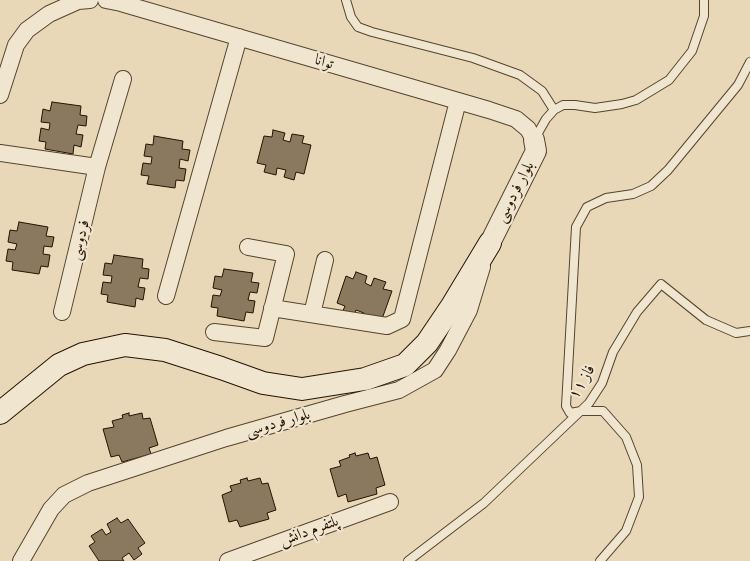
<!DOCTYPE html>
<html>
<head>
<meta charset="utf-8">
<style>
	body { margin:0 }
	canvas { display:block; background:#e8d8b7 }
</style>
</head>
<body>
<canvas width="750" height="561"></canvas>
<script>
const c = document.querySelector('canvas').getContext('2d');
c.lineJoin = 'round';
function fillPath(path, color) {
  c.fillStyle = color;
  c.fill(path, 'evenodd');
}
function toPath(rows) {
  const path = new Path2D();
  for (const r of rows) {
    path.moveTo(r[0], r[1]);
    for (let i = 2; i < r.length; i += 2) path.lineTo(r[i], r[i + 1]);
  }
  return path;
}
function strokePath(path, color, width, dash) {
  c.strokeStyle = color;
  c.lineWidth = width;
  c.lineCap = dash ? 'butt' : 'round';
  c.setLineDash(dash || []);
  c.stroke(path);
}
function label(font, color, halo, rows, align = 'center') {
  c.font = font + ' "EB Garamond",Amiri,serif';
  c.lineWidth = 4;
  c.setLineDash([]);
  c.textBaseline = 'middle';
  c.strokeStyle = halo;
  c.fillStyle = color;
  for (const [text, x, y, turn = 0] of rows) {
    c.save();
    c.translate(x, y);
    c.rotate((+turn || 0) * Math.PI / 180);
    c.textAlign = isNaN(turn) ? turn : align;
    if (halo) c.strokeText(text, 0, 0);
    c.fillText(text, 0, 0);
    c.restore();
  }
}
const building = toPath([
	[52,102,81,106,80,115,87,116,86,126,78,125,76,134,83,135,81,147,74,145,73,154,45,149,46,142,39,141,41,128,49,130,50,123,41,122,43,109,50,111,52,102],
	[273,130,285,133,283,140,290,142,292,134,304,136,302,143,311,145,304,174,296,172,294,180,284,177,286,170,277,168,276,175,264,172,266,165,257,163,264,136,272,137,273,130],
	[154,136,183,141,182,149,190,150,188,161,180,159,179,168,186,169,184,181,176,180,175,188,147,184,149,176,141,175,143,163,151,164,152,157,144,156,146,144,153,145,154,136],
	[19,222,48,227,46,236,54,237,52,247,44,246,43,254,50,255,48,267,41,266,39,274,12,270,13,262,6,261,8,249,15,250,17,244,8,242,10,230,17,231,19,222],
	[114,255,143,259,142,268,149,269,148,279,140,278,138,287,145,288,143,300,136,298,135,307,107,302,108,295,101,294,103,282,111,283,112,276,103,275,105,263,112,264,114,255],
	[224,269,253,273,251,282,259,283,257,293,250,292,248,300,255,301,253,313,246,312,244,321,217,316,218,308,211,307,213,295,220,296,222,290,213,288,215,276,222,277,224,269],
	[356,272,367,276,365,283,371,286,374,278,386,282,383,289,392,291,382,319,361,320,364,313,356,310,354,317,342,313,345,306,337,303,346,276,353,279,356,272],
	[129,413,129,416,142,413,143,419,150,418,158,445,149,448,151,454,122,462,119,455,111,457,103,429,114,427,112,421,123,418,122,415,129,413],
	[355,453,356,456,368,453,370,459,377,457,385,485,376,488,377,494,348,502,346,494,338,497,330,469,341,466,339,461,350,457,349,455,355,453],
	[247,478,248,481,260,478,262,484,268,483,276,510,267,513,269,519,240,527,237,520,229,522,222,495,232,491,230,486,241,483,240,480,247,478],
	[117,518,121,523,128,519,145,543,138,548,142,554,134,560,129,553,122,558,124,561,99,561,89,546,95,542,91,536,102,529,106,535,111,532,107,524,117,518]
]);
fillPath(building, '#8a795f');
strokePath(building, '#241300', 1);
const service = toPath([
	[346,0,351,17,358,27,372,32,473,58,520,75,542,91,554,110],
	[534,140,546,119,554,110,563,105,575,105,595,108,622,104,636,100,669,80,692,51,704,16,704,0],
	[408,561,484,503,589,403,602,383,613,352,637,312,661,284,706,320,736,333,750,331],
	[600,561,626,531,639,497,637,465,626,437,603,411,581,411,570,413,566,406,576,227,587,207,606,198,633,194,651,186,668,170,738,85,750,62]
]);
const minor = toPath([
	[106,0,121,3,489,110,516,119,528,129,534,140],
	[0,95,16,45,27,30,49,14,78,1,90,0],
	[0,153,97,167],
	[166,296,239,37],
	[272,308,387,326,402,319,458,101],
	[62,312,97,167,123,79],
	[312,314,325,260],
	[214,332,265,338,286,254,248,247],
	[21,561,51,509,64,495,88,483,226,438,345,404,399,390,435,370,448,350,469,310,482,267],
	[228,561,390,502]
]);
const tertiary = toPath([
	[490,243,536,151,534,140]
]);
const secondary = toPath([
	[0,413,59,365,83,354,125,345,165,350,221,368,263,383,302,389,365,379,405,365,427,343,452,306,490,243]
]);
strokePath(service, '#55442e', 10);
strokePath(minor, '#55442e', 18);
strokePath(tertiary, '#55442e', 22);
strokePath(secondary, '#241300', 24);
strokePath(service, '#f0e6d0', 8);
strokePath(minor, '#f0e6d0', 16);
strokePath(tertiary, '#f0e6d0', 20);
strokePath(secondary, '#f0e6d0', 22);
label('16px', '#241300', '#f0e6d0', [
	["توانا",324,62,16],
	["بلوار فردوسی",515,192,-63],
	["فردوسی",80,240,-76],
	["فاز ۱۱",582,382,-59],
	["بلوار فردوسی",278,423,-16],
	["پلتفرم دانش",309,531,-20]
]);
</script>
</body>
</html>
